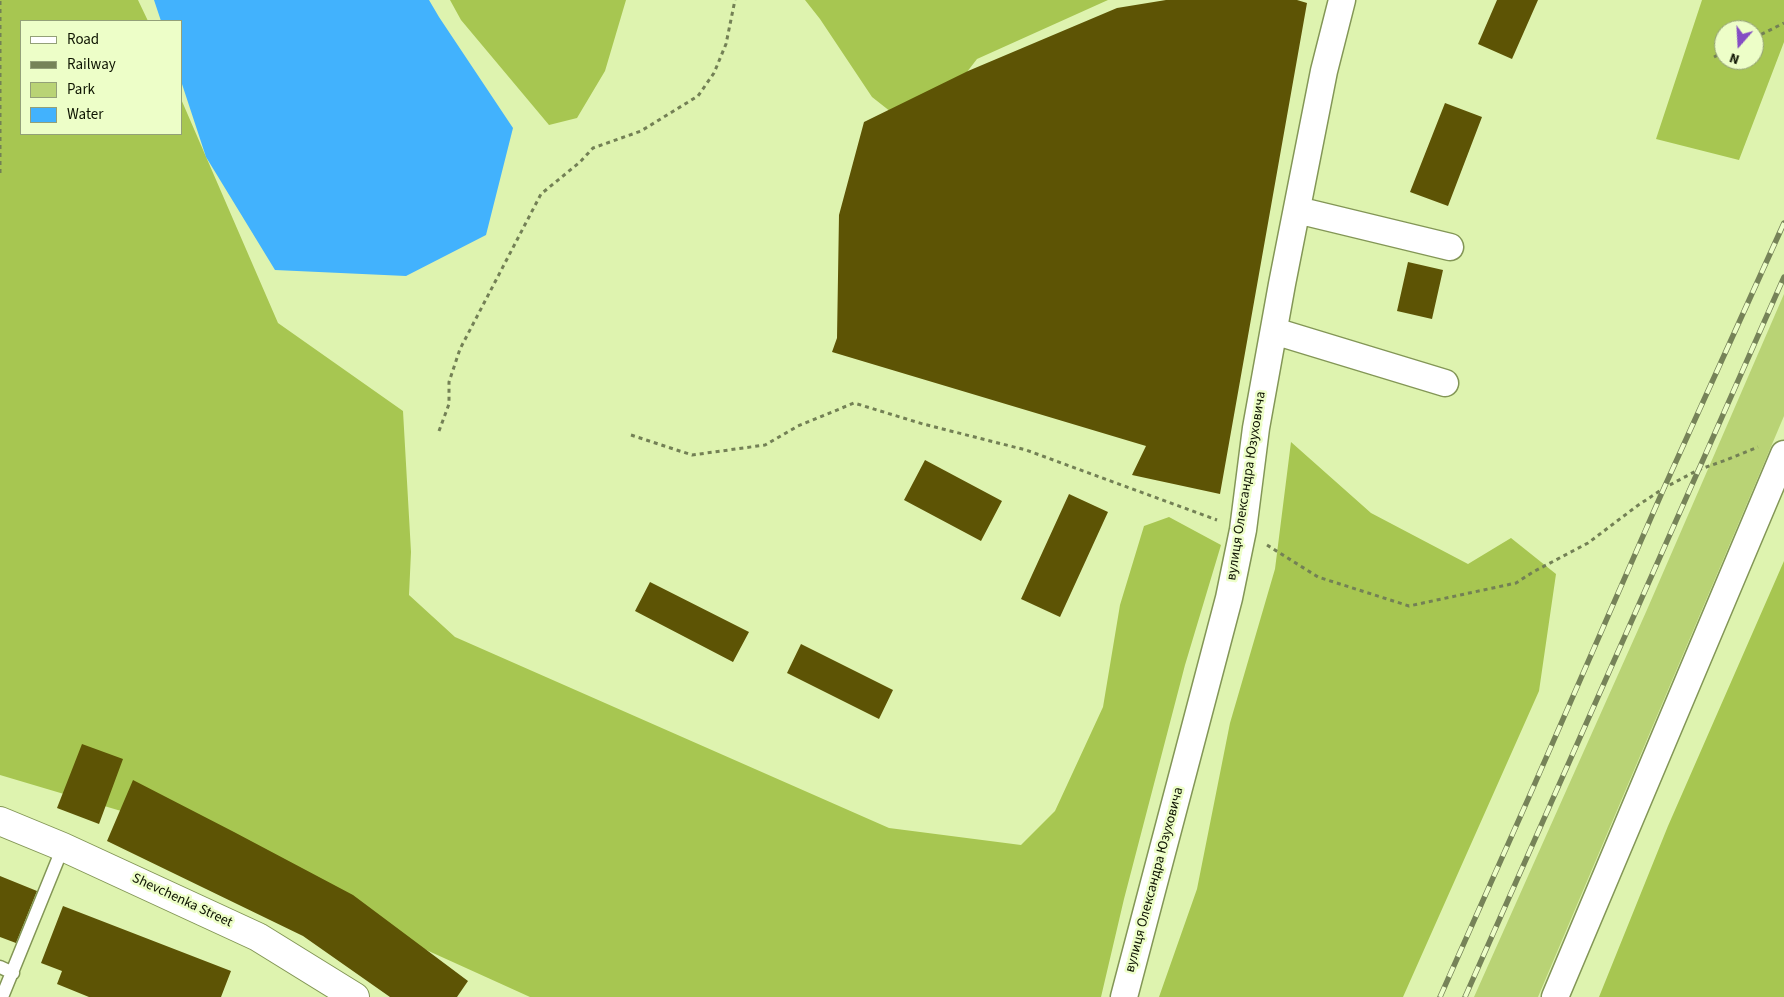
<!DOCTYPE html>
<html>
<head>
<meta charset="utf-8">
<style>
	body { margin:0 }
	#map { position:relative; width:1784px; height:997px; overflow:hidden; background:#def3af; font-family:"Source Sans 3",sans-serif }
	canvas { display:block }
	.legend { position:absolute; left:20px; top:20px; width:162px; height:115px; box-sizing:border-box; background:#edfec8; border:1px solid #93a078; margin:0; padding:6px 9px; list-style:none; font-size:15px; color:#0d1300 }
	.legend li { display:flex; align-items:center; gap:10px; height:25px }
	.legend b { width:25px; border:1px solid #93a078 }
	.north { position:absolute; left:1714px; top:20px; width:50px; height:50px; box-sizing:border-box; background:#edfec8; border:1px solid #93a078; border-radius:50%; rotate:199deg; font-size:14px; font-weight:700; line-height:20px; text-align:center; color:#0d1300 }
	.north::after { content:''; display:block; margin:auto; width:18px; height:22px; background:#844dc4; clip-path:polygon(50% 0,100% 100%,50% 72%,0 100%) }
</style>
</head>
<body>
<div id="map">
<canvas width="1784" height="997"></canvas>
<ul class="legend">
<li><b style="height:6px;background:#fff"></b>Road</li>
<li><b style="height:6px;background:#768358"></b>Railway</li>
<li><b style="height:14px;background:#b9d375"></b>Park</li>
<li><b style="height:14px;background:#42b2fd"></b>Water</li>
</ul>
<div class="north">N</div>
</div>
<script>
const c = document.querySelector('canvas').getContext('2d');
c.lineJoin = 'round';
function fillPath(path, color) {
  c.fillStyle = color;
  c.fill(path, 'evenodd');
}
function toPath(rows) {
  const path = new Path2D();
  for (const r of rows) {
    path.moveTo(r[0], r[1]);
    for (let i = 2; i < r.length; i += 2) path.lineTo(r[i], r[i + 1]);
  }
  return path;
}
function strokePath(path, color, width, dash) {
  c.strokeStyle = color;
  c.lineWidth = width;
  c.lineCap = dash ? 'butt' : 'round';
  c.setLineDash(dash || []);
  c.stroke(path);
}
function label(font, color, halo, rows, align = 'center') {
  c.font = font + ' "Source Sans 3",sans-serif';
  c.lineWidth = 5;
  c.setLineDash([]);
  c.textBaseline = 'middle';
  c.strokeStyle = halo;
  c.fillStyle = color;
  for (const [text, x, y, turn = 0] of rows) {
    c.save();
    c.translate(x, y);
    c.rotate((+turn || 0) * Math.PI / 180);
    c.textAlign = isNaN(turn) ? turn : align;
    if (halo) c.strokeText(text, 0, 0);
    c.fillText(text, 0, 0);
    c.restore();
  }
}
fillPath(toPath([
	[1784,294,1784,416,1538,997,1474,997,1646,612]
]), '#b9d375');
fillPath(toPath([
	[0,0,138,0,148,21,21,21,21,134,181,134,181,99,278,323,403,411,411,552,409,595,455,637,889,828,1021,845,1055,811,1103,707,1120,605,1144,526,1169,517,1221,545,1185,665,1124,899,1101,997,530,997,263,876,185,830,0,775],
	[450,0,626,0,605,71,577,118,549,125,461,20],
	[805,0,1108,0,977,59,919,134,872,97,820,19],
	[1702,0,1784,0,1784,42,1739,160,1656,139],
	[1724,30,1754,30,1754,60,1724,60],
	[1291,442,1371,513,1468,564,1511,538,1556,574,1539,691,1403,997,1159,997,1197,889,1230,723,1275,569],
	[1784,561,1784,997,1599,997,1668,826]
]), '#a7c651');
fillPath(toPath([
	[154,0,429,0,439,17,513,128,486,235,406,276,275,270,206,157,181,81,181,21,161,21]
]), '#42b2fd');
fillPath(toPath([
	[1166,0,1297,0,1307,3,1220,494,1132,475,1146,446,832,352,837,338,839,215,864,122,968,71,1117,8],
	[1497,0,1538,0,1512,59,1478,44],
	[1445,103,1482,117,1448,206,1410,192],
	[1408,262,1443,270,1432,319,1397,311],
	[925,460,1002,501,981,541,904,500],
	[1069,494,1108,512,1060,617,1021,599],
	[650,582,749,632,733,662,635,611],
	[801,644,893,690,879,719,787,673],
	[82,744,123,759,99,824,57,808],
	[133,780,234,832,353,895,468,981,457,997,390,997,303,936,107,841],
	[0,876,37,891,16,943,0,937],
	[63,906,231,971,221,997,89,997,57,984,62,971,41,963]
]), '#5d5405');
const service = toPath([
	[0,967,13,973],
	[2,997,63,847]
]);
const minor = toPath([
	[1297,210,1450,247],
	[1274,331,1445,383],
	[1124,997,1229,598,1243,530,1256,428,1282,284,1324,71,1342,0],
	[1555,997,1784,454]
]);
const tertiary = toPath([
	[0,821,63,847,258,937,355,997]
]);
strokePath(service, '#839656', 15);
strokePath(minor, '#839656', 29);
strokePath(tertiary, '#839656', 30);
strokePath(toPath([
	[1754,38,1784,23],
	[1714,57,1724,52],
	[0,173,0,0],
	[439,431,449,404,449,382,460,349,541,194,580,162,593,148,641,131,698,96,714,73,726,44,735,0],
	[631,435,692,455,765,445,798,426,854,403,923,424,1026,450,1217,520],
	[1267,545,1318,577,1409,606,1516,583,1533,572,1588,543,1637,506,1664,488,1698,470,1726,460,1758,447]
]), '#738055', 3, [4, 4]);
strokePath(service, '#fff', 12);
strokePath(minor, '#fff', 26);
strokePath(tertiary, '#fff', 28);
const rail = toPath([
	[1440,997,1529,797,1664,488,1784,223],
	[1465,997,1784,277]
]);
strokePath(rail, '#768358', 5.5);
strokePath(rail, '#edfec8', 4, [11]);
label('14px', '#0d1300', '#edfec8', [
	["вулиця Олександра Юзуховича",1247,486,-81],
	["вулиця Олександра Юзуховича",1155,880,-75],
	["Shevchenka Street",182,901,25]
]);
</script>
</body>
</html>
